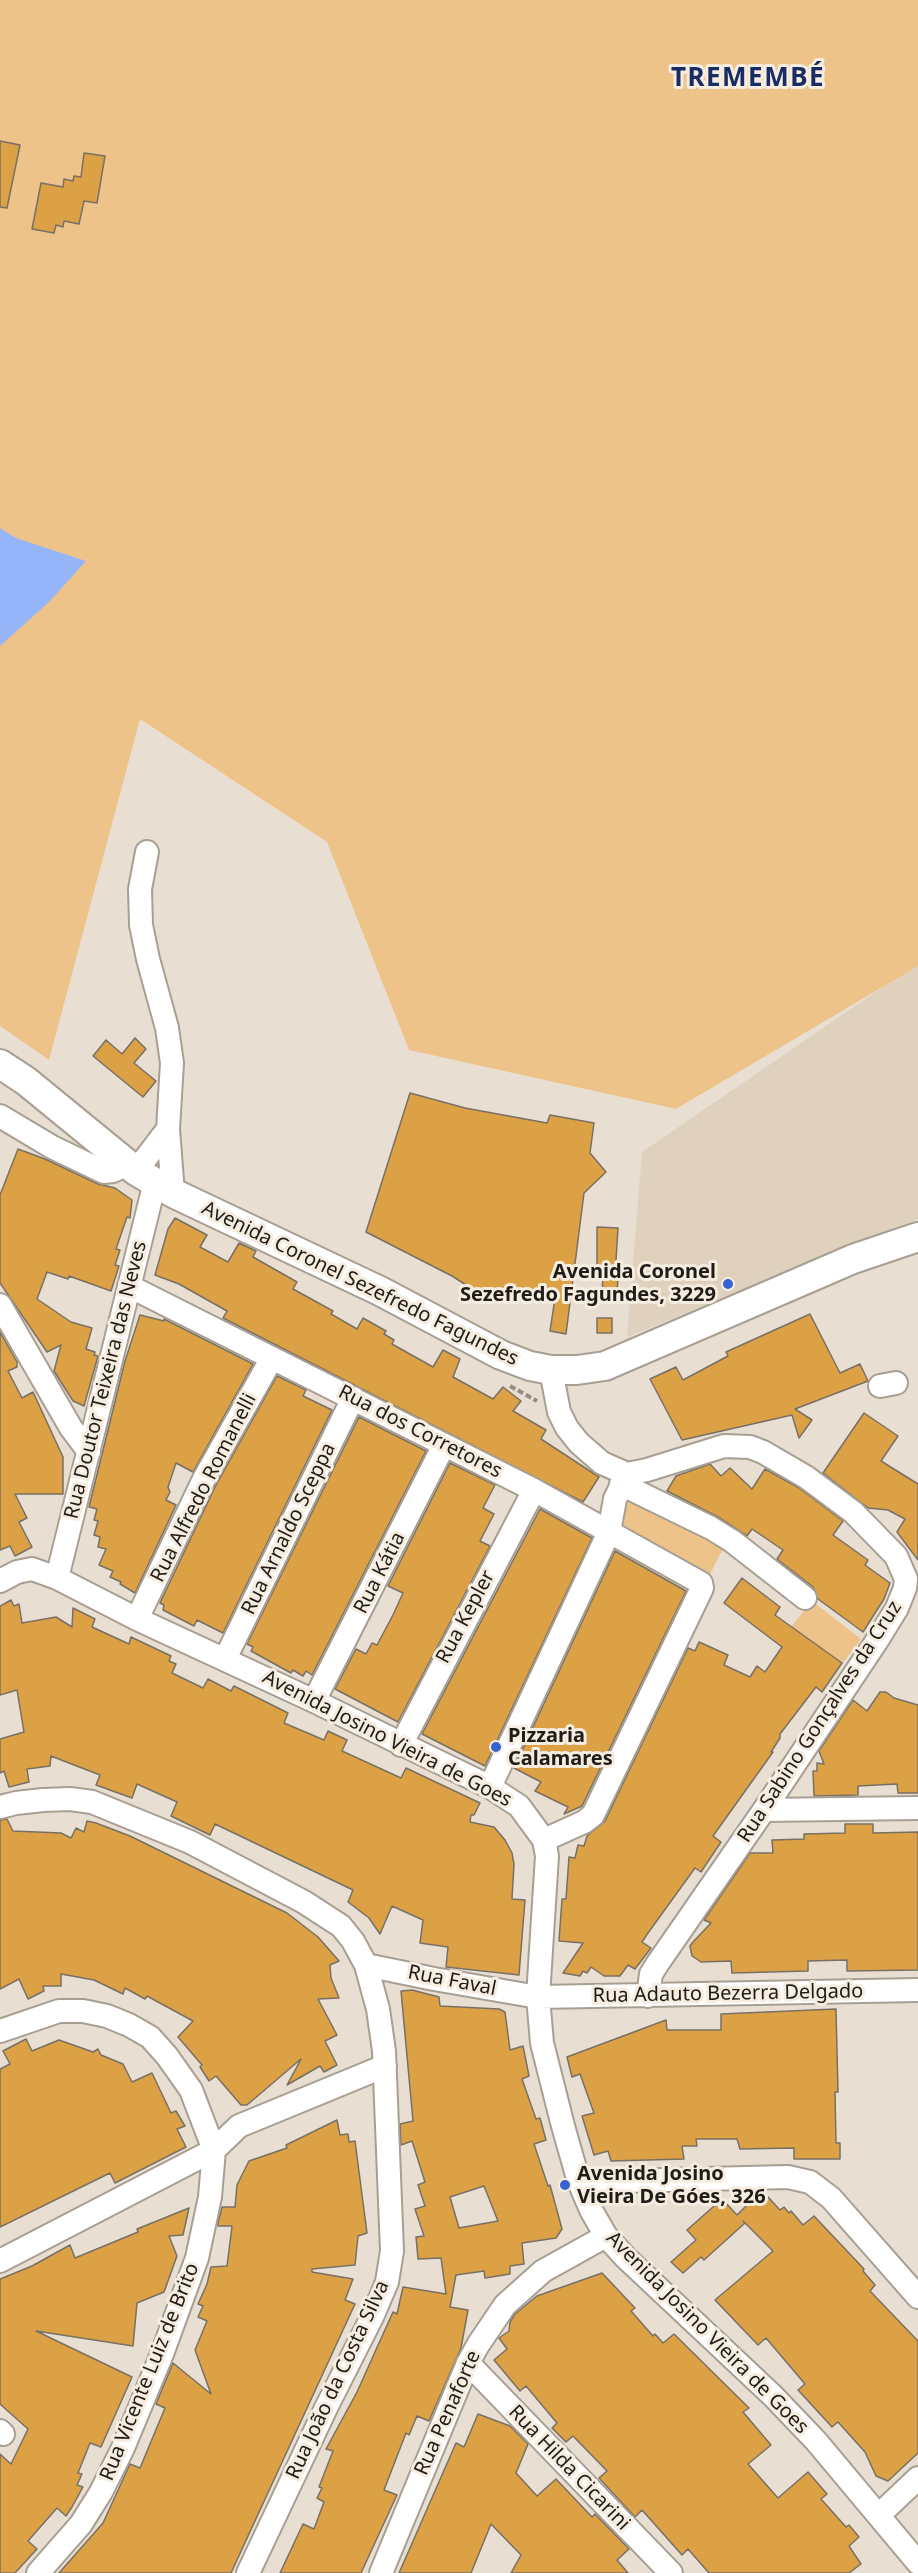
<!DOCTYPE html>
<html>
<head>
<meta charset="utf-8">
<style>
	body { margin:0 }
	canvas { display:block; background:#e8dfd2 }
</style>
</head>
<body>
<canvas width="918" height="2573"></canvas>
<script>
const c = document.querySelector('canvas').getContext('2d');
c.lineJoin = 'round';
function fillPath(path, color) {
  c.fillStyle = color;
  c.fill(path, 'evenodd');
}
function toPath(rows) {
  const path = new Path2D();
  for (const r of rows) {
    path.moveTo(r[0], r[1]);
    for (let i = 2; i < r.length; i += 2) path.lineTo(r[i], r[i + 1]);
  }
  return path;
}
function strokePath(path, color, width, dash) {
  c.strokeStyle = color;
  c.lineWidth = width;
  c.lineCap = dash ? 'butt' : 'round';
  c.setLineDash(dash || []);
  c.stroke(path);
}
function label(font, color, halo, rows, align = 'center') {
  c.font = font + ' "Noto Sans",sans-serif';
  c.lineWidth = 6;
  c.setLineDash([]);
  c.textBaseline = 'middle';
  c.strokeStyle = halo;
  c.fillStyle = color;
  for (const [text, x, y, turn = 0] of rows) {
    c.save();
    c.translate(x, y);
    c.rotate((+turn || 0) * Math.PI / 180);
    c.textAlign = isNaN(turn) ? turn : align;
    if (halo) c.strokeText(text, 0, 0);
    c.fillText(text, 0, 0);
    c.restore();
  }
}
fillPath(toPath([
	[918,963,918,1219,627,1337,642,1152]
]), '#dfd1be');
fillPath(toPath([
	[0,0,918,0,918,966,676,1109,409,1050,327,842,140,719,49,1060,0,1026],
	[627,1489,727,1541,707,1580,614,1531],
	[812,1601,861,1639,842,1664,790,1628]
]), '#eec389');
fillPath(toPath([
	[0,528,16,538,86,561,49,602,0,646]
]), '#96b5f8');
const building = toPath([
	[0,141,20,145,7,208,0,207,0,141],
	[84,153,105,156,97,203,84,201,79,224,64,221,63,227,56,225,54,233,32,229,41,183,63,187,64,179,73,181,74,176,81,177,84,153],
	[135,1038,146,1049,134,1063,156,1081,143,1097,93,1056,106,1040,122,1054,135,1038],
	[410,1093,465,1108,547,1123,550,1115,594,1123,590,1153,606,1172,584,1193,566,1334,550,1331,555,1298,494,1290,491,1301,452,1276,366,1232,410,1093],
	[18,1149,45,1159,98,1184,115,1188,132,1200,130,1218,127,1217,116,1249,120,1250,115,1265,119,1266,111,1291,69,1276,68,1279,47,1272,37,1299,71,1322,92,1328,86,1349,95,1352,94,1355,98,1356,84,1406,73,1401,54,1371,61,1345,47,1352,0,1283,0,1195,18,1149],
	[175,1218,207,1235,200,1247,228,1262,239,1243,256,1251,253,1257,297,1282,293,1289,333,1311,331,1314,357,1329,363,1318,386,1331,384,1334,394,1340,392,1344,433,1367,443,1350,460,1359,453,1377,493,1399,503,1387,521,1401,513,1411,546,1430,541,1439,599,1477,583,1502,223,1318,227,1311,179,1284,155,1275,168,1229,175,1218],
	[597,1227,618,1228,615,1276,618,1276,617,1296,602,1294,603,1275,597,1275,597,1227],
	[810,1314,840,1373,860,1364,868,1381,795,1409,812,1420,799,1438,792,1415,682,1440,650,1379,676,1367,683,1380,728,1356,726,1352,810,1314],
	[140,1315,164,1321,164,1319,253,1364,193,1472,176,1463,168,1487,170,1492,166,1500,176,1505,135,1593,120,1584,121,1582,110,1577,113,1571,99,1565,106,1549,98,1547,100,1537,94,1535,98,1521,94,1520,97,1509,89,1507,125,1361,140,1315],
	[597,1318,612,1318,612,1333,597,1333,597,1318],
	[0,1332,17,1362,17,1367,8,1371,22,1398,33,1392,63,1457,63,1494,15,1494,27,1518,19,1522,32,1547,15,1556,10,1546,0,1550,0,1332],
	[277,1376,306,1390,303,1396,332,1410,223,1633,197,1620,194,1626,163,1610,164,1605,160,1603,216,1485,277,1376],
	[864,1413,898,1436,881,1461,918,1484,918,1560,897,1532,905,1519,888,1510,868,1508,823,1473,864,1413],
	[359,1417,426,1451,312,1675,306,1671,303,1676,293,1670,291,1673,251,1651,253,1647,247,1644,359,1417],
	[450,1463,495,1485,483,1508,494,1514,480,1541,490,1546,398,1722,335,1689,356,1649,366,1654,372,1643,377,1645,393,1615,403,1593,388,1586,450,1463],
	[710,1464,721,1476,730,1468,752,1489,765,1469,799,1488,843,1521,833,1535,868,1560,865,1565,890,1583,884,1599,863,1632,818,1599,813,1587,777,1559,783,1550,752,1529,747,1536,718,1517,667,1491,676,1476,710,1464],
	[540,1509,592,1538,485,1766,422,1734,540,1509],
	[615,1551,686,1591,582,1806,564,1814,568,1807,535,1791,541,1782,514,1768,615,1551],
	[742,1578,780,1607,775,1615,842,1663,822,1692,816,1687,780,1734,780,1738,771,1752,773,1752,713,1836,721,1842,701,1872,695,1868,648,1933,642,1942,651,1948,635,1969,628,1965,620,1976,604,1976,591,1967,587,1973,583,1971,580,1976,563,1973,583,1943,559,1941,562,1899,566,1899,569,1857,575,1858,578,1845,584,1846,587,1836,605,1821,688,1648,695,1651,699,1642,728,1655,724,1665,750,1677,757,1666,765,1672,782,1647,724,1603,742,1578],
	[11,1600,14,1606,19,1604,22,1623,56,1617,72,1627,73,1608,95,1619,92,1627,129,1644,131,1637,171,1656,169,1661,176,1664,172,1673,203,1688,208,1679,231,1691,234,1686,288,1713,284,1723,324,1740,328,1731,347,1740,342,1751,401,1778,406,1768,480,1803,474,1815,471,1815,470,1822,494,1827,505,1840,512,1853,514,1864,512,1899,525,1900,519,1975,446,1967,448,1947,420,1943,423,1920,392,1906,380,1934,369,1918,348,1902,353,1890,215,1824,210,1835,171,1816,177,1802,137,1784,132,1798,96,1785,100,1775,51,1756,50,1766,27,1769,29,1782,9,1787,4,1771,0,1773,0,1739,24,1732,17,1690,0,1695,0,1606,11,1600],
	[880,1692,886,1692,894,1698,918,1705,918,1793,898,1793,897,1784,858,1786,858,1795,814,1796,813,1771,817,1771,817,1763,824,1764,819,1751,853,1700,867,1711,880,1692],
	[7,1819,13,1831,61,1833,71,1838,76,1828,84,1832,87,1821,96,1823,130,1836,287,1913,318,1937,339,1961,330,1965,331,1978,339,1998,318,1999,337,2035,325,2041,337,2065,324,2072,320,2066,287,2085,301,2059,247,2105,241,2105,216,2076,209,2081,200,2067,202,2065,178,2037,193,2021,147,1996,145,1999,125,1988,123,1994,94,1980,61,1974,61,1986,43,1986,44,1991,28,1999,19,1979,0,1989,0,1820,7,1819],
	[845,1824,873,1824,873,1833,918,1832,918,1970,847,1971,847,1960,808,1961,808,1971,732,1973,731,1961,701,1962,692,1956,690,1946,693,1942,711,1923,704,1920,750,1853,773,1853,772,1840,804,1839,804,1834,845,1833,845,1824],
	[412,1990,439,1997,440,2006,499,2009,505,2012,510,2050,523,2046,529,2076,522,2079,536,2119,540,2118,546,2140,534,2144,548,2186,550,2185,562,2229,556,2238,522,2243,524,2264,510,2266,510,2274,485,2278,484,2271,456,2275,450,2307,468,2310,461,2348,429,2421,417,2416,409,2435,406,2433,384,2490,397,2495,361,2573,280,2573,303,2524,314,2529,324,2502,317,2498,322,2488,319,2487,333,2451,326,2449,357,2392,393,2312,397,2314,403,2287,446,2294,441,2258,418,2259,416,2237,424,2236,415,2209,425,2206,418,2185,425,2182,412,2141,401,2145,400,2124,413,2121,401,1991,412,1990],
	[484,2186,498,2221,459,2228,450,2197,484,2186],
	[836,2009,838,2092,835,2092,836,2143,840,2143,840,2159,794,2159,794,2148,740,2149,737,2139,696,2139,697,2146,682,2146,684,2159,611,2161,608,2151,594,2155,582,2116,594,2113,580,2074,572,2077,567,2057,666,2020,667,2030,721,2030,721,2014,836,2009],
	[26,2039,32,2051,59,2040,93,2052,98,2049,101,2055,123,2064,132,2082,152,2073,171,2113,176,2111,185,2126,177,2129,186,2147,115,2183,110,2173,0,2227,0,2069,10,2064,3,2051,26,2039],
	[337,2120,340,2135,348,2134,349,2142,355,2141,367,2233,358,2236,355,2265,312,2269,312,2272,353,2279,345,2300,355,2304,231,2573,59,2573,103,2523,130,2464,140,2468,165,2408,156,2404,173,2363,211,2394,195,2350,207,2321,198,2317,203,2306,198,2304,207,2284,211,2267,227,2266,232,2226,218,2226,218,2223,222,2207,235,2207,237,2185,249,2161,287,2148,286,2145,337,2120],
	[768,2197,780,2210,784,2207,789,2213,791,2211,803,2225,814,2216,864,2269,863,2271,875,2285,870,2291,918,2341,918,2453,888,2481,876,2476,865,2452,838,2422,832,2427,798,2390,805,2384,766,2338,758,2345,715,2300,773,2251,743,2221,745,2223,704,2260,701,2257,683,2273,671,2262,696,2240,687,2230,722,2199,737,2215,749,2203,768,2197],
	[189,2208,183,2235,169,2236,177,2256,164,2292,137,2303,133,2346,36,2331,132,2377,101,2447,90,2443,78,2473,82,2474,77,2485,83,2487,72,2507,66,2516,57,2508,28,2541,37,2549,15,2573,0,2573,0,2454,11,2464,28,2429,0,2404,0,2279,32,2266,70,2245,75,2258,138,2232,137,2229,189,2208],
	[602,2273,635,2308,631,2311,653,2336,655,2334,663,2343,674,2334,749,2408,743,2412,771,2445,748,2464,778,2498,808,2472,827,2494,821,2499,846,2527,849,2525,859,2537,849,2546,861,2564,849,2573,709,2573,688,2549,682,2555,642,2510,635,2517,599,2478,607,2471,573,2436,566,2442,552,2428,557,2423,526,2386,520,2391,494,2360,507,2349,499,2338,509,2331,510,2322,515,2314,537,2296,602,2273],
	[478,2414,510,2426,528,2444,516,2473,537,2496,556,2479,592,2517,595,2514,629,2549,617,2560,628,2573,511,2573,521,2555,491,2524,471,2573,399,2573,456,2443,464,2447,478,2414]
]);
fillPath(building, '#dca045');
strokePath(building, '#797065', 1.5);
const minor = toPath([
	[147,852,140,889,141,925,148,959,167,1028,172,1063,168,1129,173,1193],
	[0,1116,52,1147,104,1172,113,1171,128,1164],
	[136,1171,168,1129],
	[129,1286,534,1490,701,1583,702,1588,593,1815,584,1822,544,1840],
	[0,1305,71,1428,89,1452],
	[551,1370,559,1412,567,1428,579,1443,602,1463,627,1474,647,1470,724,1446,750,1447,763,1452,806,1477,853,1512,896,1556,906,1579,905,1588,897,1608,878,1639,764,1810,658,1963,651,1974,648,1996],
	[880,1386,896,1383],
	[621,1484,711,1528,732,1541,805,1598],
	[57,1578,155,1182],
	[0,1581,17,1572,32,1569,57,1578,137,1619,314,1701,490,1787,519,1806,544,1840,547,1856,538,1997,542,2043,563,2126,579,2182,591,2210,606,2236,625,2257,773,2396,816,2441,918,2563],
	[137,1619,204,1479,272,1358],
	[225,1659,353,1398],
	[314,1701,444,1445],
	[401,1745,534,1490],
	[490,1787,609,1532,615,1499,627,1474],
	[0,1807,16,1803,43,1800,70,1799,92,1802,190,1842,304,1902,341,1926,353,1941,366,1965,378,2009,384,2051,392,2251,387,2282,373,2315,326,2408,248,2573],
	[764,1810,918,1808],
	[366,1965,434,1979,538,1997,918,1990],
	[0,2031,59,2011,83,2011,107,2016,129,2025,150,2037,167,2056,191,2090,214,2150,210,2197,197,2258,162,2354,123,2448,101,2492,81,2524,38,2573],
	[579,2182,788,2177,810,2182,831,2198,918,2297],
	[0,2261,214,2150,239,2126,385,2066],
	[468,2363,671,2573],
	[0,2431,3,2434],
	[879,2515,918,2478],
	[381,2573,468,2363,478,2345,505,2305,543,2271,606,2236]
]);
const major = toPath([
	[0,1064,26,1081,136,1171,173,1193,380,1291,501,1355,530,1366,551,1370,577,1370,605,1366,853,1259,918,1237]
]);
strokePath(minor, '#a89f93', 26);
strokePath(major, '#a89f93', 32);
strokePath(toPath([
	[510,1386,537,1401]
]), '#948d84', 4, [6, 3]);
strokePath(minor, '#fff', 22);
strokePath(major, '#fff', 28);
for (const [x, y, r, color] of [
	[728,1284,6,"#3762d2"],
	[496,1747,6,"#3762d2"],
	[565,2185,6,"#3762d2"]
]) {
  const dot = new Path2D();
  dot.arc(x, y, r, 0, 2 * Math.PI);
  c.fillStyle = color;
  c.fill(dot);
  strokePath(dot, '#f6ecdf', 2);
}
label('bold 20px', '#201c18', '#f6ecdf', [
	["Avenida Coronel",716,1272,"right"],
	["Sezefredo Fagundes, 3229",716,1295,"right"],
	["Pizzaria",508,1736],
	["Calamares",508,1759],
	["Avenida Josino",577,2174],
	["Vieira De Góes, 326",577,2197]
], 'left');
label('20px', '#201c18', '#f6ecdf', [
	["Avenida Coronel Sezefredo Fagundes",360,1284,26],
	["Rua Doutor Teixeira das Neves",106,1380,-76],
	["Rua dos Corretores",420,1432,27],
	["Rua Alfredo Romanelli",204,1488,-63],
	["Rua Arnaldo Sceppa",289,1529,-64],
	["Rua Kátia",380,1573,-63],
	["Rua Kepler",466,1617,-62],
	["Rua Sabino Gonçalves da Cruz",820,1722,-57],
	["Avenida Josino Vieira de Goes",387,1739,27],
	["Rua Faval",452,1981,11],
	["Rua Adauto Bezerra Delgado",728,1994,-1],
	["Avenida Josino Vieira de Goes",707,2333,45],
	["Rua Vicente Luiz de Brito",150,2372,-68],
	["Rua João da Costa Silva",338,2380,-65],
	["Rua Penaforte",448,2413,-66],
	["Rua Hilda Cicarini",569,2468,46]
]);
c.letterSpacing = '1.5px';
label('bold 26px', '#172d63', '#f6ecdf', [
	["TREMEMBÉ",748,79]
]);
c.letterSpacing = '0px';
</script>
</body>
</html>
